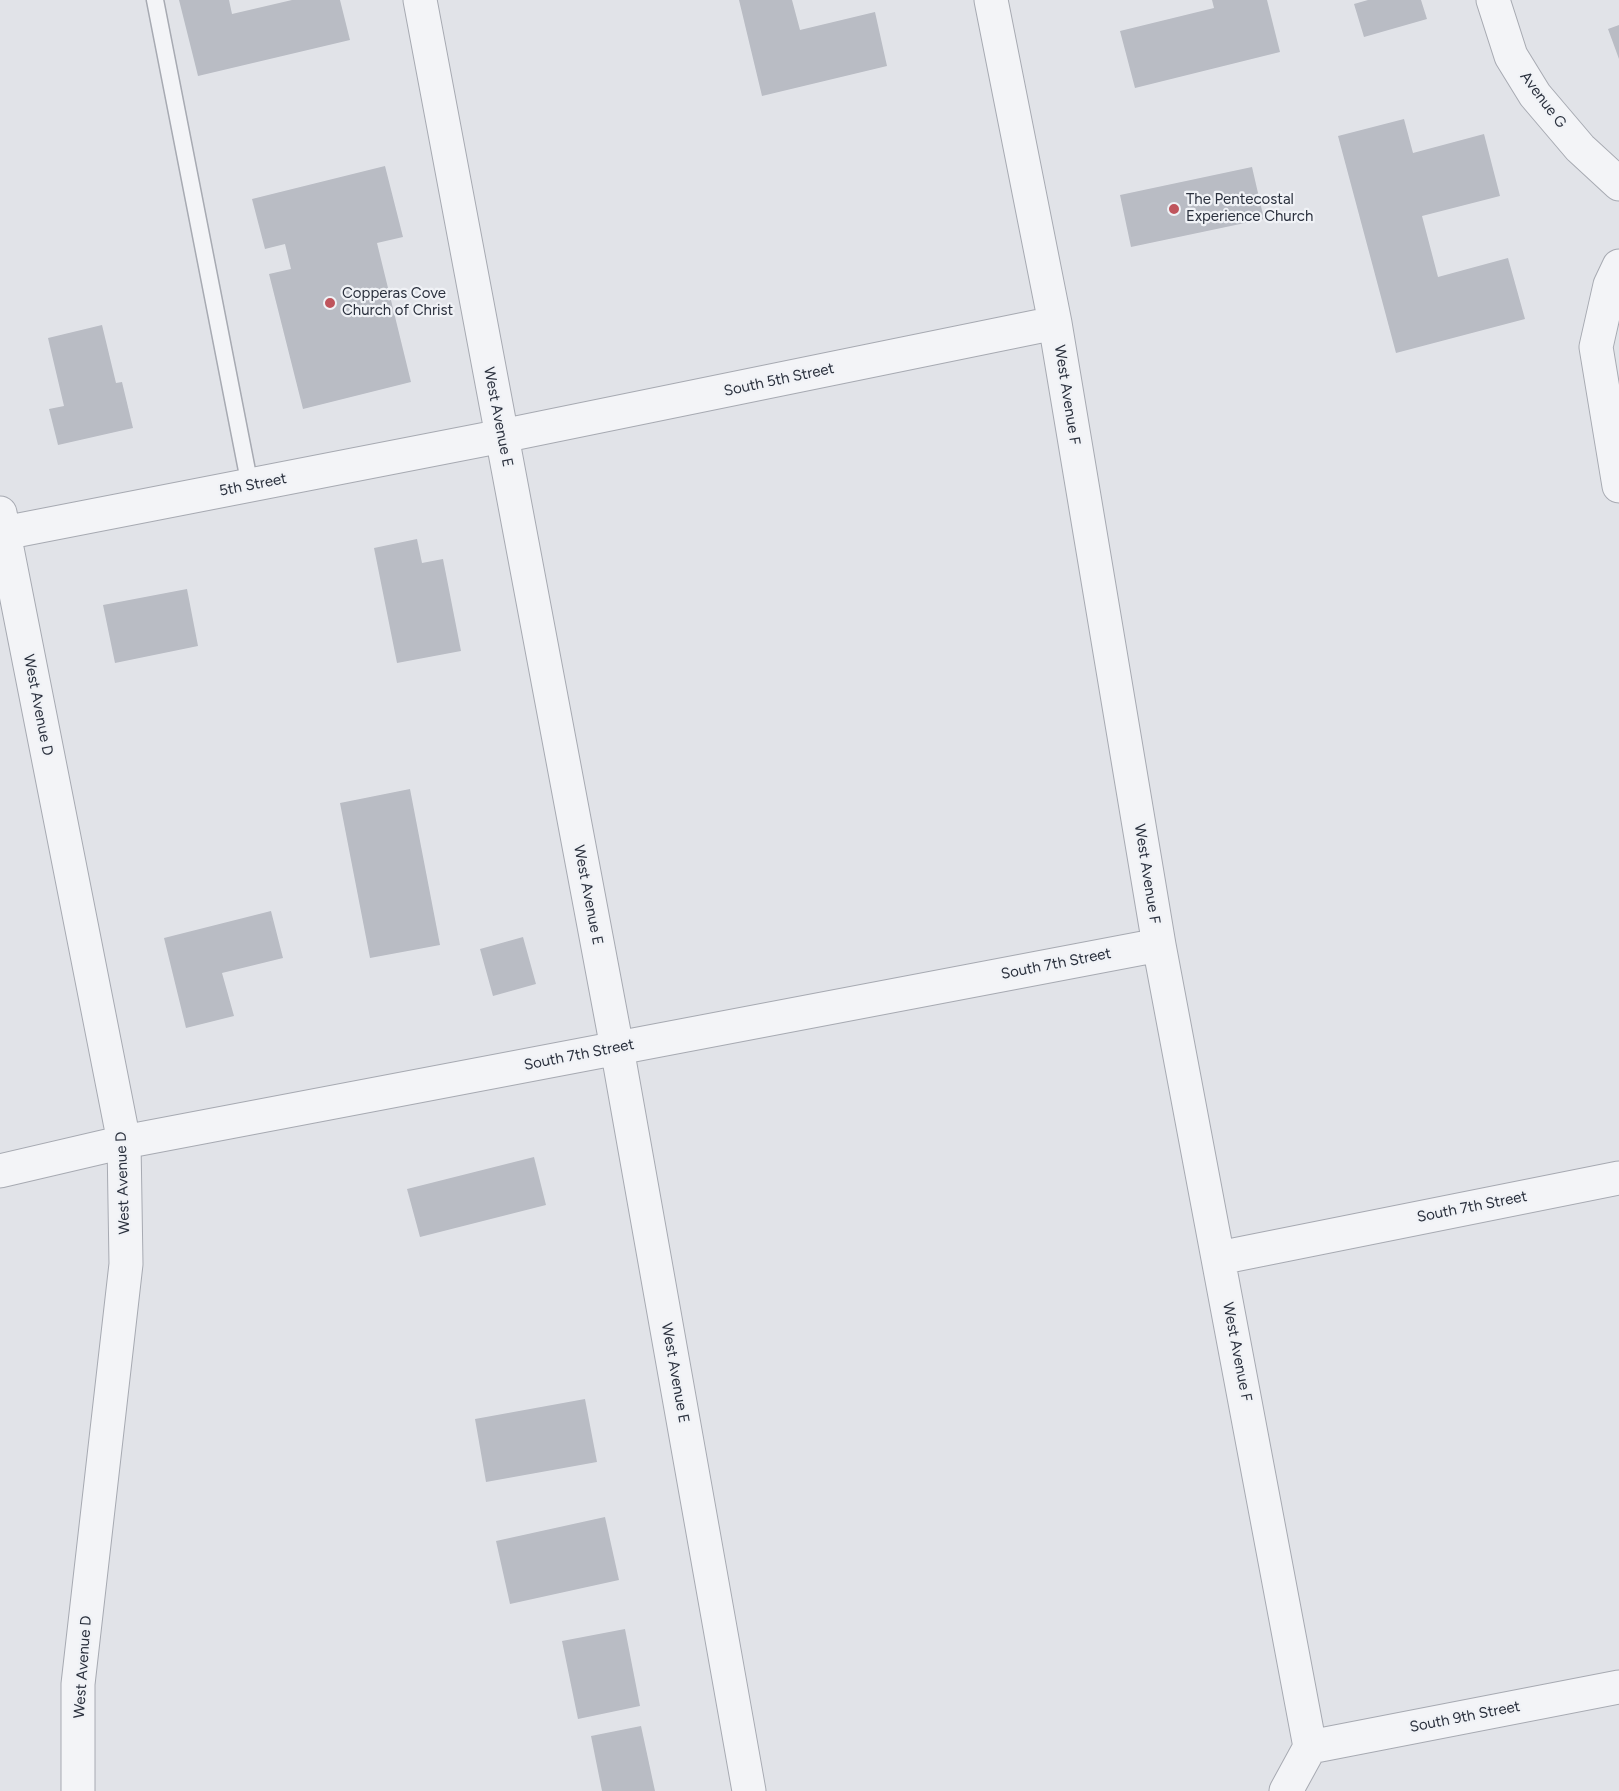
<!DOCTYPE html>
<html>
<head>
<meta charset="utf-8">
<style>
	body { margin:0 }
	canvas { display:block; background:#e1e3e8 }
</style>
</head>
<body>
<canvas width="1619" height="1791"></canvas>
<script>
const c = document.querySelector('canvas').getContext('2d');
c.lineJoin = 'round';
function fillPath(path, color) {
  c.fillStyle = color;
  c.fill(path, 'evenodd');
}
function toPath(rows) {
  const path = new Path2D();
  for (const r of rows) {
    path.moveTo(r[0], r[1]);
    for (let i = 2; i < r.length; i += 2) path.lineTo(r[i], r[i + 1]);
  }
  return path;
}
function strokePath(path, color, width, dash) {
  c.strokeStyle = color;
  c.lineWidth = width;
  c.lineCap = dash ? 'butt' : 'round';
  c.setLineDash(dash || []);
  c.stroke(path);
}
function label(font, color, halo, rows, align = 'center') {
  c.font = font + ' Figtree,sans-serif';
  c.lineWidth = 4.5;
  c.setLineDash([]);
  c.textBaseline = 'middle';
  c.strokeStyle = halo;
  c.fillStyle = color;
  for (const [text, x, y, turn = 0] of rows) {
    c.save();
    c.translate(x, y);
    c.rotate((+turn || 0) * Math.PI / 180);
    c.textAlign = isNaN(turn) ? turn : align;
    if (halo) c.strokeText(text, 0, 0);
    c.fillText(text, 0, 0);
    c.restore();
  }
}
fillPath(toPath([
	[179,0,229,0,232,14,292,0,340,0,350,40,198,76],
	[739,0,792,0,800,30,875,12,887,66,762,96],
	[1212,0,1267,0,1280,52,1135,88,1120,31,1214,8],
	[1368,0,1421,0,1427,19,1364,37,1354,4],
	[1619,25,1619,59,1608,29],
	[1404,119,1413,153,1484,134,1500,196,1422,216,1438,277,1508,258,1525,319,1396,353,1338,136],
	[385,166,403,237,377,243,411,382,303,409,269,274,291,269,285,244,265,249,252,199],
	[1252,167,1264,219,1131,247,1120,195],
	[102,325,116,383,122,382,133,428,58,445,49,409,64,406,48,338],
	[417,539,422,563,443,559,461,651,397,663,374,548],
	[187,589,198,646,115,663,103,605],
	[410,789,440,945,370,958,340,803],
	[271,911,283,958,222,973,234,1016,186,1028,164,938],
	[523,937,536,984,493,996,480,949],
	[534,1157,546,1205,420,1237,407,1189],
	[585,1399,597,1462,486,1482,475,1419],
	[605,1517,619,1580,510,1604,496,1541],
	[625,1629,640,1706,578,1719,562,1641],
	[641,1726,655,1791,602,1791,591,1736]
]), '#b9bcc4');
const lane = toPath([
	[155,0,250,486]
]);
const street = toPath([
	[420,0,617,1048,749,1791],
	[991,0,1055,323,1159,945,1310,1747],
	[1493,0,1511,56,1535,95,1580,148,1619,184],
	[1619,266,1610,285,1596,347,1619,486],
	[0,513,124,1142,126,1264,78,1684,78,1791],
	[4,533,502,436,1055,323],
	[0,1171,124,1142,1159,945],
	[1219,1258,1619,1178],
	[1310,1747,1619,1687],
	[1286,1791,1310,1747]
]);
strokePath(lane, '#a7aab2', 19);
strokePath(street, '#a7aab2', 35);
strokePath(lane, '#f3f4f7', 16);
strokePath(street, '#f3f4f7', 33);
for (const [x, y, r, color] of [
	[1174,209,6,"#bf545c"],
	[330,303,6,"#bf545c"]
]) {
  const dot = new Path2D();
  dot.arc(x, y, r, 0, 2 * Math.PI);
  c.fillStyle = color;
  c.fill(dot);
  strokePath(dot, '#f0f2f6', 2);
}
label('15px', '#2b313e', '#f0f2f6', [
	["Avenue G",1543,100,53],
	["South 5th Street",779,380,-12],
	["West Avenue F",1067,395,81],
	["West Avenue E",498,417,79],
	["5th Street",253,485,-11],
	["West Avenue D",38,705,79],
	["West Avenue F",1147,874,81],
	["West Avenue E",588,895,79],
	["South 7th Street",1056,964,-11],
	["South 7th Street",579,1055,-11],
	["West Avenue D",123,1183,-92],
	["South 7th Street",1472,1207,-11],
	["West Avenue F",1237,1352,79],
	["West Avenue E",675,1373,80],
	["West Avenue D",83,1667,-86],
	["South 9th Street",1465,1717,-11]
]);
label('15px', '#2b313e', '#f0f2f6', [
	["The Pentecostal",1186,200],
	["Experience Church",1186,217],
	["Copperas Cove",342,294],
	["Church of Christ",342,311]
], 'left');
</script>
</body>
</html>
